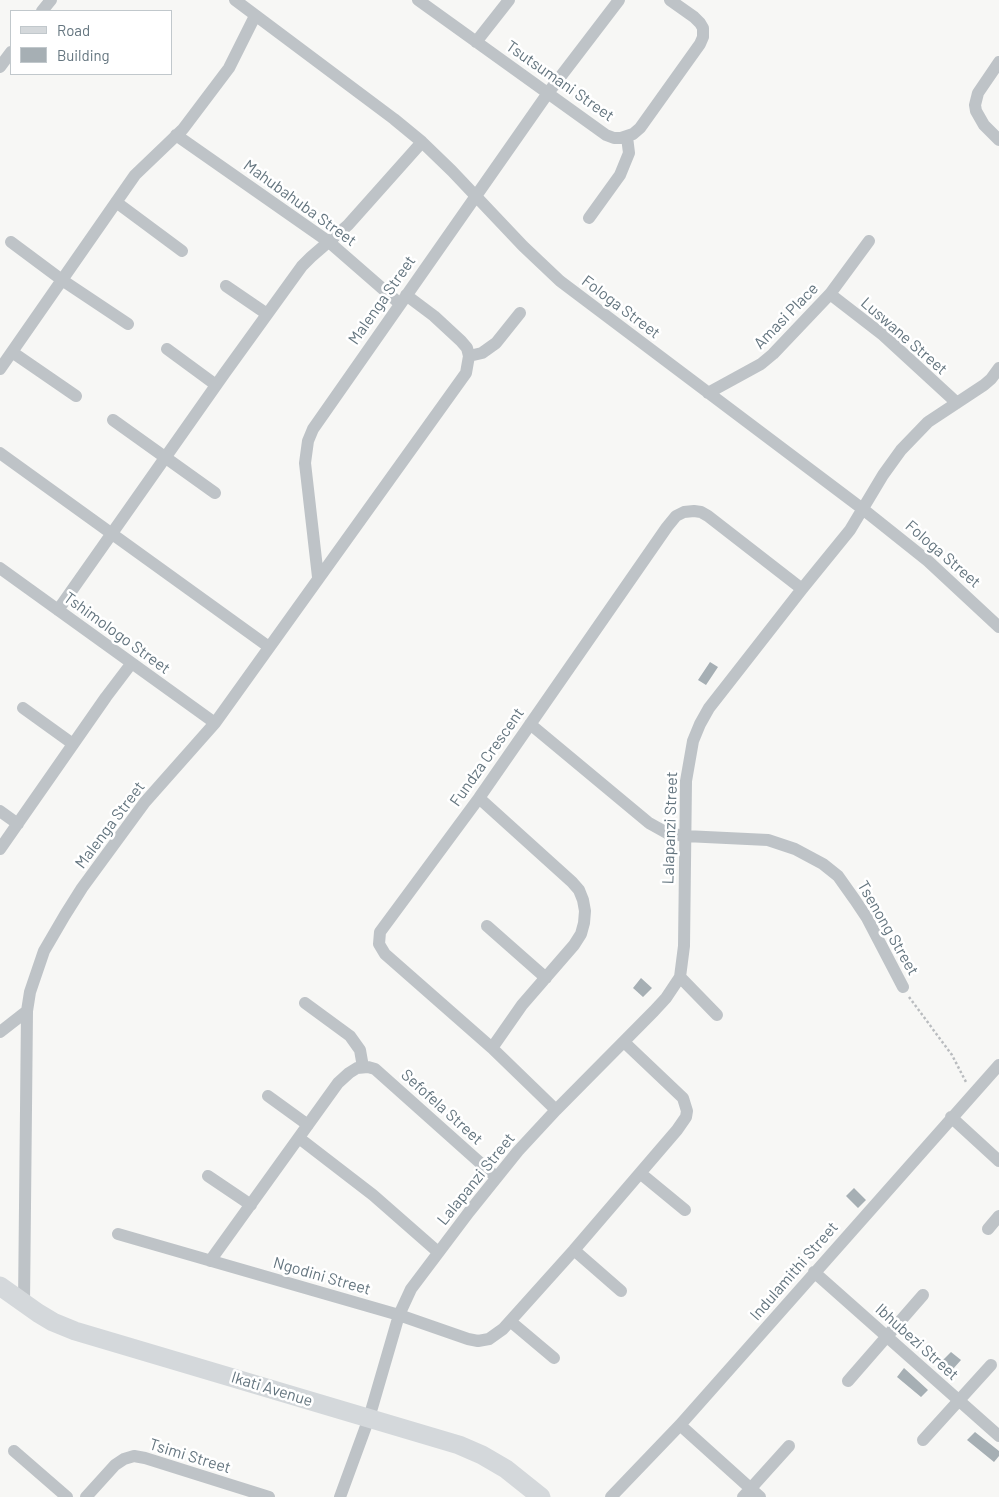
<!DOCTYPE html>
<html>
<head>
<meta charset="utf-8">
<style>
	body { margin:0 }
	#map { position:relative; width:999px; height:1497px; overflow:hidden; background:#f7f7f5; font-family:Barlow,sans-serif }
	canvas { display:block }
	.legend { position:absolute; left:10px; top:10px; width:162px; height:65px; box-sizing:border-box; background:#fff; border:1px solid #c1c8cc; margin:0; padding:6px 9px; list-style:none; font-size:15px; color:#64757f }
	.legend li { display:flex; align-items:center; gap:10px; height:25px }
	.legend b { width:25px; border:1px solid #c1c8cc }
</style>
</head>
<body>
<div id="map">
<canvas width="999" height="1497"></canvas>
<ul class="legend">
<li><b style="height:6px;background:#d4d8db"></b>Road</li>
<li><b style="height:14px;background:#a6afb4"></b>Building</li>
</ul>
</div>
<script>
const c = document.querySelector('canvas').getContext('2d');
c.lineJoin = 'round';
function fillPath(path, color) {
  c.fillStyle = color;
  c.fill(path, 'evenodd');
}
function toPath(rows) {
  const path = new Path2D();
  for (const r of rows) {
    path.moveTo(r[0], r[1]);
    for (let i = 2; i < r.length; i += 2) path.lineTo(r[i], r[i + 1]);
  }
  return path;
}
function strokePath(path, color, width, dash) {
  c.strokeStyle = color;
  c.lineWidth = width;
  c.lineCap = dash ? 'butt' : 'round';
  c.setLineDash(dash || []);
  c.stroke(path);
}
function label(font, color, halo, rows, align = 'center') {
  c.font = font + ' Barlow,sans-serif';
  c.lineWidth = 5;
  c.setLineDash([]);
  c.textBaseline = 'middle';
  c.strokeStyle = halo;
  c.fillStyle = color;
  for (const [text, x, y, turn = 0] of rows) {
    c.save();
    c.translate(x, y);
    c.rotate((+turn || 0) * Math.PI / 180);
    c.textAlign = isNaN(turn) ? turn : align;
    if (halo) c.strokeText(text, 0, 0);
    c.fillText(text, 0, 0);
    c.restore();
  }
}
fillPath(toPath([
	[710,662,718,667,706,685,698,680],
	[641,978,652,988,643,997,633,988],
	[854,1188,866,1200,858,1208,846,1196],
	[951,1352,961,1360,953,1369,943,1360],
	[904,1368,928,1390,921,1397,897,1377],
	[975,1432,999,1451,999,1456,994,1462,967,1440]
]), '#a6afb4');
strokePath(toPath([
	[909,997,952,1055,967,1084]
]), '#b9bcbf', 2.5, [2.5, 2.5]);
strokePath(toPath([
	[235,0,394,119,422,142,452,171,523,246,560,281,864,510,928,561,999,627],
	[418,0,606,135,614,138,621,138,633,134,640,128,700,44,703,37,703,28,700,23,694,17,670,0],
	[42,11,51,0],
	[476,42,509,0],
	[999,62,978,93,975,105,976,111,984,125,999,140],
	[0,67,11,52],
	[176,135,329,242,399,303],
	[116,202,182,251],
	[589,218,620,175,629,153,627,137],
	[11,242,62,280,128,324],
	[226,286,267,314],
	[830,294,883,335,957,403],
	[167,349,216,385],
	[12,352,76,396],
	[469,356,482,353,496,343,520,313],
	[0,369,135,175,183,129,229,68,255,16],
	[708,393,761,364,773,354,830,294,869,241],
	[113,420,215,493],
	[0,453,269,647],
	[0,568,215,723],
	[318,577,305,463,308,441,313,429,548,93,619,0],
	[58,610,224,374,302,266,311,257,348,225,422,142],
	[23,708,73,744],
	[530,724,649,823,667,833,685,836,768,840,795,849,823,864,838,876,855,900,867,918,903,987],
	[479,798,572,882,579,890,583,900,585,911,584,923,581,934,574,945,522,1005,492,1048],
	[0,811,18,824],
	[0,849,106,697,131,664],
	[487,926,546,978],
	[680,977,717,1015],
	[305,1003,350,1036,360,1050,363,1067],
	[0,1032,27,1011,30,992,44,951,65,915,82,888,145,802,215,723,466,373,469,356,467,348,461,341,434,316,406,295],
	[268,1096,308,1125],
	[556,1110,492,1048,385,954,379,944,380,932,479,798,667,527,676,516,684,512,694,511,701,512,708,516,802,589],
	[951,1117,999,1161],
	[299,1138,373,1195,438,1252],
	[640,1173,685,1210],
	[208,1176,251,1205],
	[988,1229,999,1216],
	[118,1234,399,1315,468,1339,478,1341,489,1339,503,1329,574,1250,677,1130,686,1117,687,1111,683,1098,624,1042],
	[574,1250,621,1291],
	[210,1261,338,1083,349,1073,357,1068,368,1067,375,1069,496,1177],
	[814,1272,999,1436],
	[24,1304,27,1011],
	[510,1321,554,1358],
	[848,1381,923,1295],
	[680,1425,760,1497],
	[923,1440,991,1365],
	[14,1451,67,1497],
	[86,1497,115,1465,124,1459,134,1456,145,1458,269,1497],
	[340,1497,369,1418,399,1315,411,1289,469,1212,518,1151,556,1110,654,1011,666,998,680,977,684,946,686,781,693,741,700,724,709,708,802,589,850,530,883,475,901,450,928,422,984,385,991,379,999,368],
	[611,1497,680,1425,999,1065],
	[743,1497,789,1446]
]), '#bec3c7', 12);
strokePath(toPath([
	[0,1286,38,1313,53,1322,75,1331,459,1445,482,1455,506,1469,541,1497]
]), '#d4d8db', 19);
label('16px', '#64757f', '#fff', [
	["Tsutsumani Street",560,81,35],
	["Mahubahuba Street",300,203,36],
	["Malenga Street",382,300,-55],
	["Fologa Street",621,307,37],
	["Amasi Place",786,316,-46],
	["Luswane Street",904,336,41],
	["Fologa Street",943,554,41],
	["Tshimologo Street",117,633,36],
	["Fundza Crescent",487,757,-55],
	["Malenga Street",110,825,-53],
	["Lalapanzi Street",670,828,-88],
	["Tsenong Street",888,928,60],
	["Sefofela Street",442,1107,42],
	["Lalapanzi Street",476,1179,-51],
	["Indulamithi Street",794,1271,-49],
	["Ngodini Street",322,1276,16],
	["Ibhubezi Street",917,1342,42],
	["Ikati Avenue",272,1389,17],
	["Tsimi Street",190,1456,17]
]);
</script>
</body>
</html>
